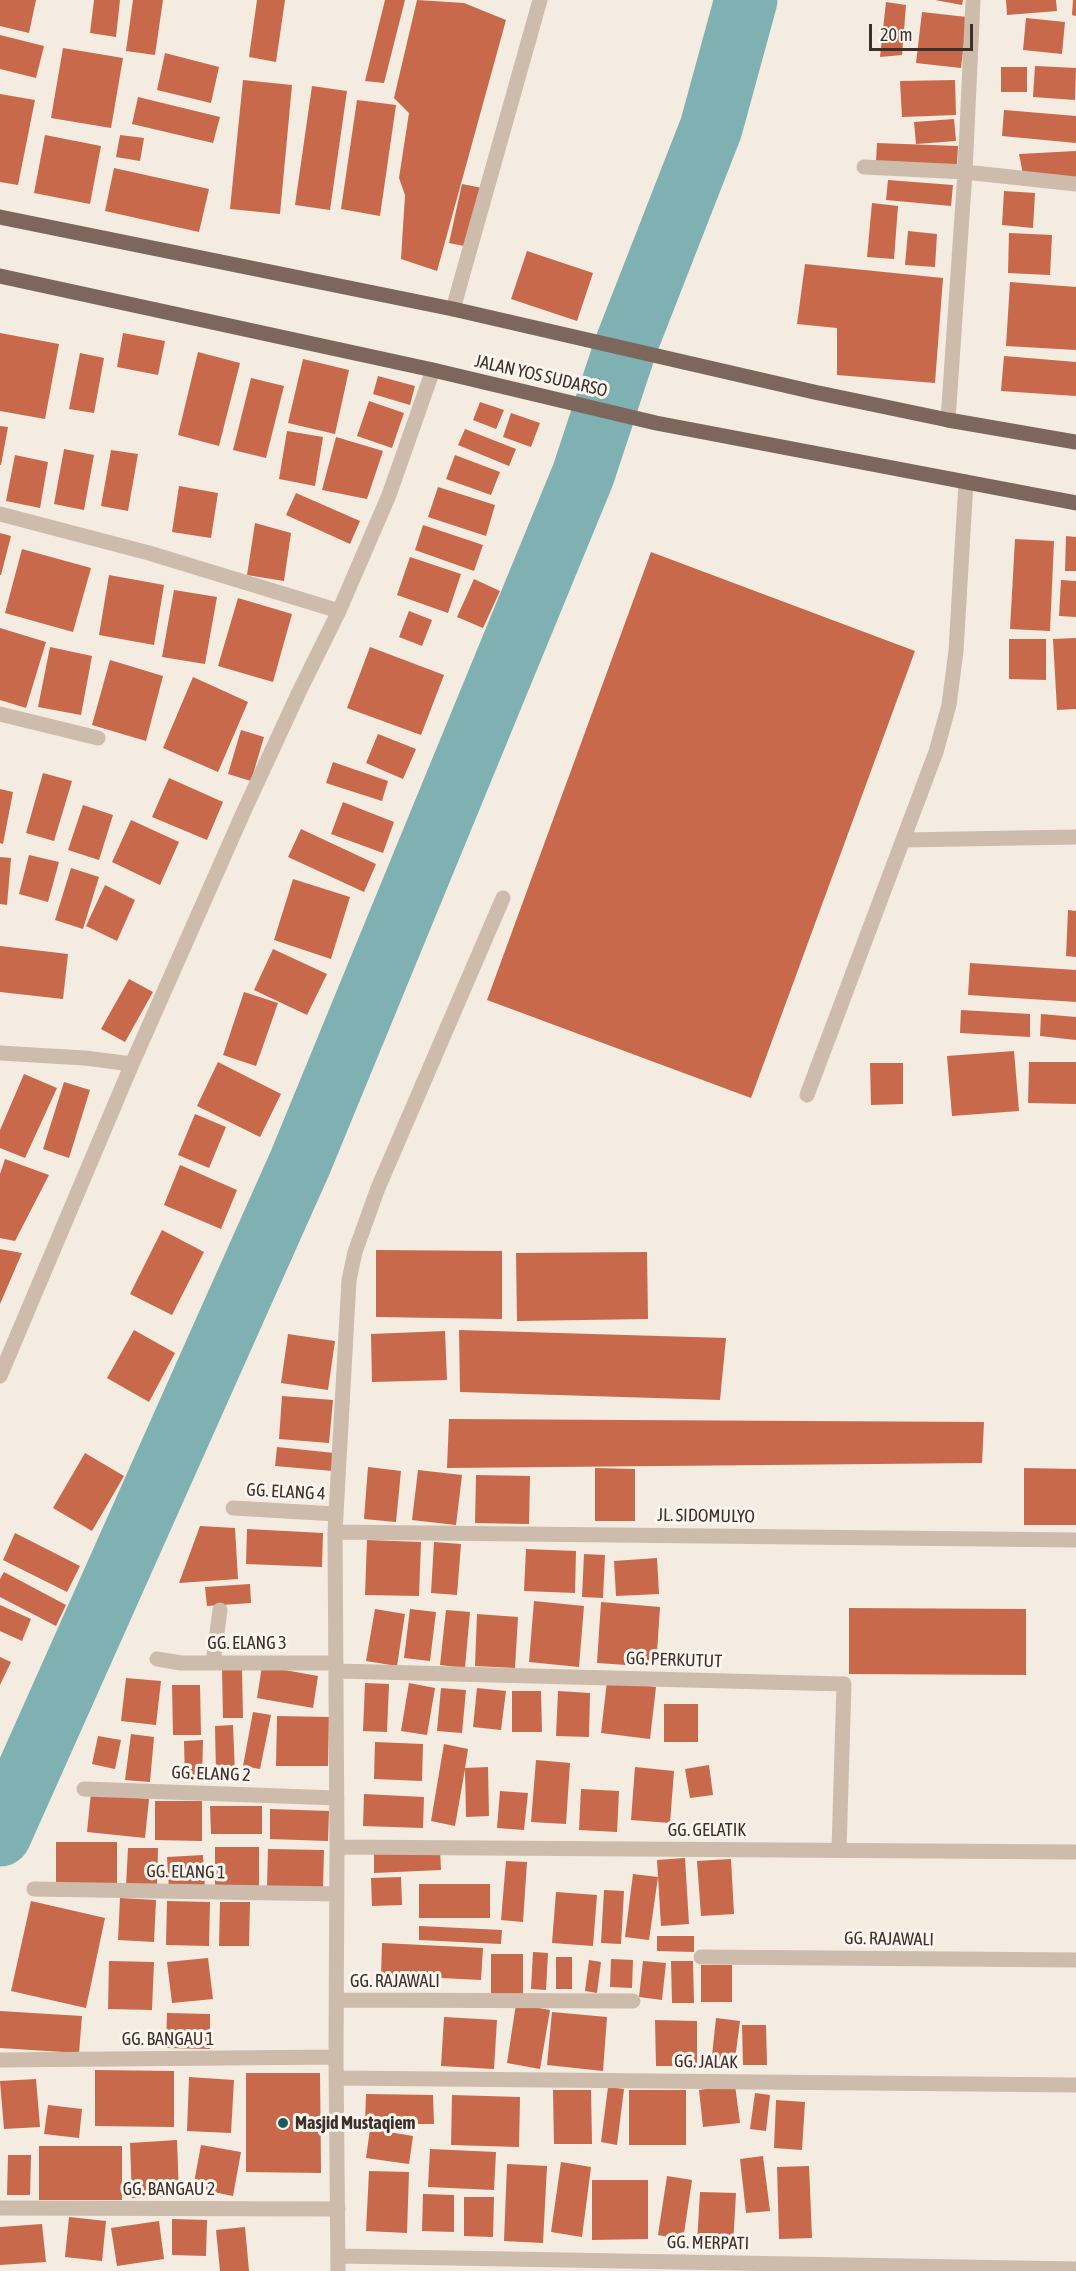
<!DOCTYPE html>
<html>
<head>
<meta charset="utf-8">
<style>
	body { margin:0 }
	#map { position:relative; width:1076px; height:2271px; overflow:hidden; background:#f4ebe1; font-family:"Asap Condensed",sans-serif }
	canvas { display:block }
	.scale { position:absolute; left:869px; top:24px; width:104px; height:27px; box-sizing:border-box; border:3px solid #3b302b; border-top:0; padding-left:8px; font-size:18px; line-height:21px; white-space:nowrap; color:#3b302b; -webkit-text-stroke:4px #fbf5ee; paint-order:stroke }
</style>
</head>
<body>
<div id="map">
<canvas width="1076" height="2271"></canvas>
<div class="scale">20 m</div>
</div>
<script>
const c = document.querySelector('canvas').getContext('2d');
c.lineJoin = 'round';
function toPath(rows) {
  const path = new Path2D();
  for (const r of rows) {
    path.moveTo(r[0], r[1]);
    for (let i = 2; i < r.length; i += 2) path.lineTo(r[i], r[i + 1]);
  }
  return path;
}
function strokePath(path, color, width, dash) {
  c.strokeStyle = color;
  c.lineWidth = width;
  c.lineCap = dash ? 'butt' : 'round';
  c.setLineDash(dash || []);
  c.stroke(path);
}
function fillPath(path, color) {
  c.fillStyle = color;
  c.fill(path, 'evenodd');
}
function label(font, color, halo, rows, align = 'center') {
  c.font = font + ' "Asap Condensed",sans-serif';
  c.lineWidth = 6;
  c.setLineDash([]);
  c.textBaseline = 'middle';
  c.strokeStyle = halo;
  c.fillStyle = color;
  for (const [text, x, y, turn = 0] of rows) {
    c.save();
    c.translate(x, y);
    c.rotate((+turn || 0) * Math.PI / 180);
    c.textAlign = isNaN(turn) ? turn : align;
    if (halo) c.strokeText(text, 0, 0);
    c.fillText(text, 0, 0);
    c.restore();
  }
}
strokePath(toPath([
	[0,1835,300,1163,583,475,625,348,711,128,746,0]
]), '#7fb0b2', 63);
fillPath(toPath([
	[0,0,36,0,29,33,0,26],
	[94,0,120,0,116,37,90,33],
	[133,0,163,0,155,55,126,51],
	[257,0,285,0,276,62,249,57],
	[385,0,405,0,384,83,365,81],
	[417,0,464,3,506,20,437,271,401,259,405,195,399,178,409,113,394,98],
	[935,0,963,0,962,5],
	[1006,0,1056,0,1057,11,1007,15],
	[1073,0,1076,0,1076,16,1072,15],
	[886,2,906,5,902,55,880,57],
	[922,12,967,17,961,68,916,63],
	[1026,18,1065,22,1062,54,1023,50],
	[0,35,44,46,36,78,0,69],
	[63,48,123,58,111,128,51,118],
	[165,53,219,67,211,103,157,90],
	[1035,66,1076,68,1075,100,1033,97],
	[1001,67,1027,67,1027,92,1001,92],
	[243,80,292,85,280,214,230,209],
	[955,80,956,115,902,117,900,81],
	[312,86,347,91,330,210,295,205],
	[0,94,35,100,18,185,0,182],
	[138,97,220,117,213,143,132,124],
	[357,100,396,105,380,216,341,209],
	[1004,110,1076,116,1076,143,1002,136],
	[954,119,956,141,916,144,914,122],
	[45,135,101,146,90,204,34,193],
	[120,135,144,138,140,161,116,157],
	[877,143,958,146,957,165,876,162],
	[1076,151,1076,179,1023,174,1019,154],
	[114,168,209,189,199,232,105,211],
	[888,180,953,185,951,206,886,200],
	[462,184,482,188,469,247,449,243],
	[1004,191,1035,193,1033,228,1002,225],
	[872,203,898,206,894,259,867,257],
	[908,231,937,234,935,267,905,265],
	[1009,233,1052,235,1050,275,1008,273],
	[527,251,593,273,577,321,511,299],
	[805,264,943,278,935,383,837,375,837,328,797,324],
	[1010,282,1076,287,1076,350,1006,346],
	[0,333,59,344,45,419,0,411],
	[123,333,165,341,158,375,117,367],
	[198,352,240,363,219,446,178,435],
	[80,353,104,358,94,413,69,409],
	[1004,356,1076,362,1076,396,1001,391],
	[303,359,349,370,335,434,288,423],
	[378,376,415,386,410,405,373,394],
	[251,378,284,386,266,458,233,450],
	[369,401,404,413,392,448,357,436],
	[480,402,504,410,496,429,473,420],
	[511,413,540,423,531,447,503,437],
	[0,426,8,427,1,465,0,465],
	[465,429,516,449,509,466,458,445],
	[287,431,323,437,315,486,279,479],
	[336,437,383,451,367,499,322,490],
	[64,449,94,455,84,510,54,504],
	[111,450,138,454,128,511,101,506],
	[15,455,48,462,40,508,6,501],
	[455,455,500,472,491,495,446,479],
	[179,486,218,493,211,538,172,532],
	[438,487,495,505,486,536,428,517],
	[296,493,360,521,350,544,286,515],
	[255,523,291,533,284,581,247,575],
	[423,525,483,545,474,571,415,550],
	[0,533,11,536,1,575,0,575],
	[1066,536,1076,537,1076,571,1065,571],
	[1015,539,1054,541,1050,631,1010,629],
	[22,549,91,568,73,632,5,613],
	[651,552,915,651,751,1098,487,1000],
	[410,557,461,574,448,613,397,595],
	[109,575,164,585,154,645,99,635],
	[474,579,500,591,483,628,457,617],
	[1061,580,1076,581,1076,617,1059,616],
	[174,590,217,597,205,664,162,657],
	[238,598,292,614,273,682,218,666],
	[409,611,432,620,422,646,399,637],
	[0,628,46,642,26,708,0,700],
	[1076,638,1076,709,1057,710,1053,639],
	[1009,639,1046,639,1046,680,1009,679],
	[50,647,92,656,81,715,38,707],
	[370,647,444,675,421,735,347,708],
	[110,660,163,676,146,741,92,725],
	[193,677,248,702,218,772,163,748],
	[241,730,264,737,251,781,228,774],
	[378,734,416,749,403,779,366,763],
	[333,762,388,781,382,801,326,783],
	[43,773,72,781,54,841,26,833],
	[169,778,223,802,207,840,152,817],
	[0,789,13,792,3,844,0,843],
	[343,802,394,822,383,853,331,834],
	[83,805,113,815,99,860,68,850],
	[131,820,179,842,160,885,112,862],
	[301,829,376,864,364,892,288,857],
	[29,855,59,862,48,902,19,894],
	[0,857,11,858,7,905,0,904],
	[71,868,99,877,83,929,55,920],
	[293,879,350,897,331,959,274,940],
	[105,885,135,900,117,941,86,926],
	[1068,910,1076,911,1076,957,1066,956],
	[0,946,68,954,63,999,0,992],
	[273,949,327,974,307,1015,254,990],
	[970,963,1076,970,1076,1002,968,995],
	[129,979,153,992,125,1042,101,1029],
	[244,992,278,1003,256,1066,223,1055],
	[961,1010,1030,1014,1030,1037,960,1033],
	[1041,1014,1076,1017,1076,1040,1040,1036],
	[1014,1051,1019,1111,952,1116,947,1056],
	[218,1062,281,1094,260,1137,197,1106],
	[1029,1062,1076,1062,1076,1104,1028,1103],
	[870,1063,903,1063,903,1104,871,1105],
	[24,1074,57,1088,25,1158,0,1148,0,1130],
	[64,1082,90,1090,69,1158,43,1149],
	[195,1114,226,1127,209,1168,178,1155],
	[5,1159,49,1175,15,1241,0,1238,0,1174],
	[180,1165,237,1190,221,1229,164,1205],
	[162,1230,204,1252,172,1315,130,1294],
	[0,1249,22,1253,0,1304],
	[376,1250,502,1251,502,1319,376,1317],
	[647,1252,648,1319,517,1321,516,1253],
	[134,1330,175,1353,149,1402,107,1378],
	[459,1330,726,1338,720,1400,460,1392],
	[445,1331,447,1380,372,1382,371,1334],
	[288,1334,335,1341,328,1390,281,1383],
	[282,1396,333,1400,329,1443,279,1439],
	[449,1419,984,1422,982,1463,447,1468],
	[277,1447,334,1453,333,1471,275,1466],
	[85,1453,124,1476,92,1531,53,1508],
	[368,1467,401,1471,396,1522,364,1519],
	[595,1468,635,1469,635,1521,595,1521],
	[1024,1468,1076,1469,1076,1525,1024,1525],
	[418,1470,462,1475,456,1525,412,1520],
	[476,1475,530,1476,529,1524,475,1523],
	[200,1526,235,1528,238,1579,179,1583],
	[247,1529,323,1533,322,1567,246,1564],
	[15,1533,80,1566,67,1592,3,1560],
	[367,1540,421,1542,419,1596,365,1595],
	[434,1542,461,1544,457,1595,431,1593],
	[526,1549,576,1551,575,1593,524,1591],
	[584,1554,605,1555,603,1598,582,1597],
	[657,1558,659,1594,616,1596,614,1561],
	[4,1572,66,1605,56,1626,0,1597,0,1579],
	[250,1584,251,1603,207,1606,205,1587],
	[534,1601,584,1606,579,1667,529,1662],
	[601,1602,660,1607,656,1667,597,1663],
	[0,1605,31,1619,22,1641,0,1631],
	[849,1608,1026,1609,1026,1675,849,1674],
	[375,1609,405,1614,397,1666,366,1661],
	[410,1609,436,1612,430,1661,404,1658],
	[446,1610,470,1612,465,1668,440,1665],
	[477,1614,518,1617,515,1668,475,1666],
	[0,1657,11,1662,0,1685],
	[262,1666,318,1676,313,1708,257,1698],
	[222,1669,242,1669,243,1718,223,1718],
	[126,1678,161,1681,156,1725,121,1721],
	[607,1681,656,1687,650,1739,601,1733],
	[365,1683,389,1684,387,1732,363,1731],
	[409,1683,435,1688,427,1735,401,1731],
	[172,1685,200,1685,201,1735,173,1735],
	[441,1688,466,1690,462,1733,437,1731],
	[477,1688,506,1691,501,1730,473,1727],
	[512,1691,541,1691,542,1732,512,1732],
	[558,1691,590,1693,589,1737,556,1736],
	[664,1704,698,1704,698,1742,664,1742],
	[253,1712,271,1715,260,1769,243,1766],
	[277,1716,329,1717,328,1766,276,1766],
	[233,1725,235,1773,216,1773,215,1726],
	[131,1734,154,1737,150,1782,125,1780],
	[98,1736,121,1740,115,1769,92,1764],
	[203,1740,202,1781,185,1781,184,1741],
	[375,1742,423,1744,422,1781,374,1779],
	[444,1744,468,1749,465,1768,488,1767,489,1816,466,1817,465,1769,455,1826,431,1821],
	[536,1760,570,1763,566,1824,531,1822],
	[709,1765,713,1795,690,1798,685,1769],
	[635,1767,674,1771,670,1823,631,1820],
	[581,1789,619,1791,617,1832,579,1830],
	[500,1791,528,1793,524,1830,497,1828],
	[91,1793,149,1799,145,1838,87,1832],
	[364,1794,424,1797,423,1828,363,1826],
	[155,1801,202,1801,202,1841,155,1840],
	[210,1806,262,1806,262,1834,211,1834],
	[270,1809,329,1811,328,1841,270,1839],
	[56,1842,117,1842,117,1883,56,1883],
	[215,1847,259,1847,259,1890,215,1889],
	[128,1848,158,1848,157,1887,126,1886],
	[268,1849,324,1850,323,1889,267,1887],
	[440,1849,441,1870,374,1873,374,1851],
	[203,1855,205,1888,169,1890,167,1857],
	[685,1858,689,1924,661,1926,657,1860],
	[731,1859,734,1914,701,1916,697,1861],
	[506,1861,527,1862,523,1922,501,1920],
	[633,1874,658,1877,649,1940,625,1937],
	[401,1877,402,1905,372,1906,371,1878],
	[419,1884,490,1884,490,1918,419,1918],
	[604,1890,624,1891,621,1944,601,1943],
	[556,1892,597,1895,593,1946,552,1943],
	[120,1898,156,1900,154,1942,118,1940],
	[31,1901,105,1918,86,2008,11,1991],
	[167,1901,210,1902,209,1946,166,1945],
	[220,1902,250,1902,249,1946,219,1946],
	[419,1926,502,1930,501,1944,419,1940],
	[657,1936,694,1936,694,1952,657,1951],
	[382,1943,483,1948,481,1980,381,1975],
	[533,1952,548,1953,546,1990,531,1989],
	[491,1954,523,1954,523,1995,491,1995],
	[556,1957,572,1957,572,1989,556,1989],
	[208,1958,213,1999,172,2003,167,1962],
	[611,1959,633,1960,632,1988,610,1987],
	[589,1960,601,1962,597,1993,585,1991],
	[109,1961,154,1962,152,2010,108,2009],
	[643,1961,666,1963,662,2000,639,1997],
	[671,1961,693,1961,694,2003,672,2003],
	[701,1965,732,1965,732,2002,701,2002],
	[516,2004,550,2010,540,2069,507,2063],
	[0,2011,82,2016,79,2053,0,2048],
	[552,2012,607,2017,603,2071,547,2065],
	[167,2013,210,2014,210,2049,166,2048],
	[444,2017,497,2020,494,2069,441,2066],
	[716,2018,740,2021,734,2067,711,2065],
	[655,2020,697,2021,697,2066,656,2066],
	[742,2025,766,2025,767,2065,743,2065],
	[95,2070,174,2071,174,2127,95,2126],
	[246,2073,320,2073,321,2173,246,2172],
	[189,2077,234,2080,231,2133,187,2131],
	[36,2079,40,2127,4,2129,0,2081],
	[735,2085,740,2123,703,2127,699,2090],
	[608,2087,624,2089,617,2145,601,2142],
	[553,2090,591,2090,592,2144,554,2144],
	[629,2090,686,2090,686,2145,629,2145],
	[755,2093,770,2095,766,2131,750,2129],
	[366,2094,433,2095,434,2124,365,2124],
	[452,2095,520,2097,519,2147,451,2145],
	[776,2100,805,2102,802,2150,774,2148],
	[48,2105,82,2109,79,2138,44,2134],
	[370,2129,413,2136,409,2164,366,2158],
	[177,2140,179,2196,132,2198,130,2143],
	[201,2145,241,2152,233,2196,193,2188],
	[39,2146,122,2146,122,2200,39,2200],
	[430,2149,496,2152,494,2190,428,2187],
	[8,2155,31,2155,30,2195,7,2195],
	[763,2156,770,2211,746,2213,740,2159],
	[561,2162,591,2167,582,2237,551,2232],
	[507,2164,547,2166,543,2243,504,2241],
	[809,2166,812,2238,779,2239,777,2167],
	[369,2171,409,2172,407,2233,366,2231],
	[667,2176,692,2180,683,2240,658,2235],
	[592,2180,648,2180,648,2239,592,2240],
	[700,2192,736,2193,733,2246,697,2244],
	[423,2194,454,2195,454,2232,422,2231],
	[464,2197,494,2197,493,2237,464,2236],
	[69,2217,106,2221,102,2261,65,2257],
	[172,2219,207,2220,206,2256,172,2255],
	[159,2221,164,2259,117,2266,111,2228],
	[42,2224,46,2262,0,2265,0,2227],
	[245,2227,249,2271,220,2271,216,2230]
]), '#c8694b');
strokePath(toPath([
	[903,840,1076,837],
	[807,1095,936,752,949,705,956,651,966,482]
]), '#cdbbac', 15);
strokePath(toPath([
	[864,167,965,172,1076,184],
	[453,309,540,0],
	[948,420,965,172,973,0],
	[0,514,149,553,339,611],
	[0,714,98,738],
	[0,1053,85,1058,132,1064],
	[0,1376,132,1064,244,811,299,692,339,611,389,495,433,370],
	[233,1508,336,1514],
	[335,1532,1076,1540],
	[157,1659,181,1663,336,1663],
	[213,1663,220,1610],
	[337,1671,844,1684,839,1850],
	[84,1789,337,1798],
	[337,1847,1076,1852],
	[34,1889,337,1894],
	[701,1957,1076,1960],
	[336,2000,633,2001],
	[0,2060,336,2057],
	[336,2078,1076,2085],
	[0,2208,338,2209],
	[338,2256,1076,2269],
	[338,2271,336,2057,337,1847,335,1532,349,1280,355,1252,378,1188,503,898]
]), '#cdbbac', 15);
strokePath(toPath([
	[0,217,453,309,814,392,948,420,1076,442],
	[0,276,433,370,656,423,1076,503]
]), '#7d675c', 15);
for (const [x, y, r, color] of [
	[283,2123,6,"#1f5a5e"]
]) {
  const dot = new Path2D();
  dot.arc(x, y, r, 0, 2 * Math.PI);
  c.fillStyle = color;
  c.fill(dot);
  strokePath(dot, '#fbf5ee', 2);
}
label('18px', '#3b302b', '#fbf5ee', [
	["JALAN YOS SUDARSO",541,376,13],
	["GG. ELANG 4",286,1492,3],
	["JL. SIDOMULYO",706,1516,1],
	["GG. ELANG 3",247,1643],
	["GG. PERKUTUT",674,1660,2],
	["GG. ELANG 2",211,1774,2],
	["GG. GELATIK",707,1830],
	["GG. ELANG 1",186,1872,1],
	["GG. RAJAWALI",889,1939,1],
	["GG. RAJAWALI",395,1981],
	["GG. BANGAU 1",168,2039],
	["GG. JALAK",706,2062,1],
	["GG. BANGAU 2",169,2189],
	["GG. MERPATI",708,2243,1]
]);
label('bold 18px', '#3b302b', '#fbf5ee', [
	["Masjid Mustaqiem",295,2123]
], 'left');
</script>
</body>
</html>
